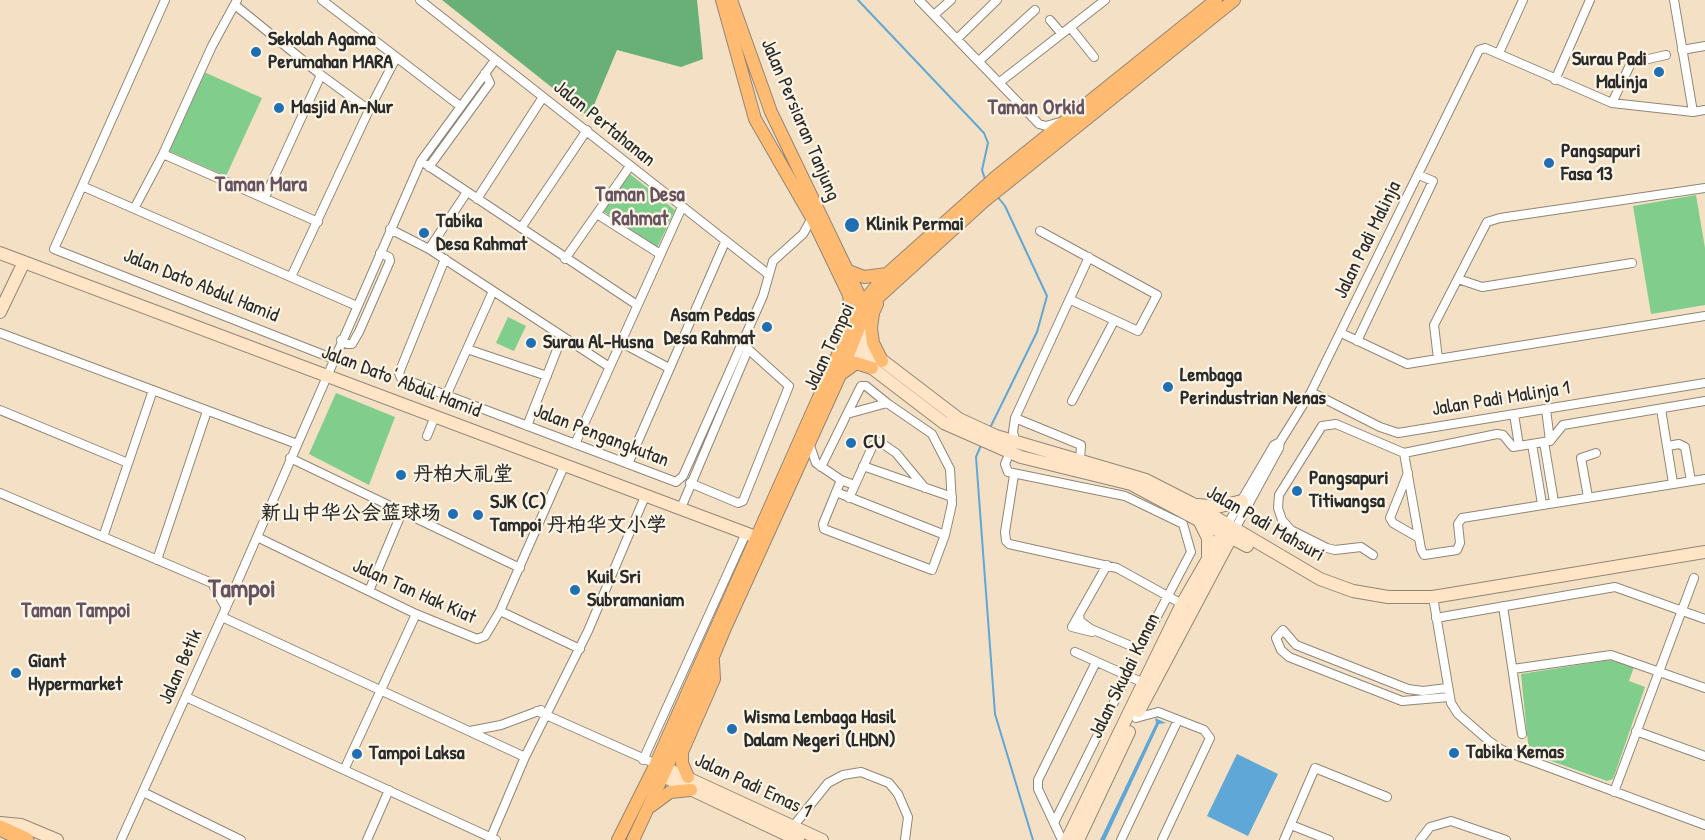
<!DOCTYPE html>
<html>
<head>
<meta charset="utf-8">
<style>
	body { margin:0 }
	canvas { display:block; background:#f4e1c5 }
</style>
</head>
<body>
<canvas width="1705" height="840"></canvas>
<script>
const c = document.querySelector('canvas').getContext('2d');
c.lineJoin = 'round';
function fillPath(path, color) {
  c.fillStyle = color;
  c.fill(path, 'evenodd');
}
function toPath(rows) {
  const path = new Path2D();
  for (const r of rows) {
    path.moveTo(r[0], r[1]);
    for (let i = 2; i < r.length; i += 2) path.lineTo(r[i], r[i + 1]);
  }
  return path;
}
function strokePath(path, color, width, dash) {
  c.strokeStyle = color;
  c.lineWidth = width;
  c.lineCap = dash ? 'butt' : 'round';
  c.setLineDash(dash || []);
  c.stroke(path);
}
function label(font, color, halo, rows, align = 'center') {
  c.font = font + ' "Patrick Hand","LXGW WenKai TC",sans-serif';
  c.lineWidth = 4.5;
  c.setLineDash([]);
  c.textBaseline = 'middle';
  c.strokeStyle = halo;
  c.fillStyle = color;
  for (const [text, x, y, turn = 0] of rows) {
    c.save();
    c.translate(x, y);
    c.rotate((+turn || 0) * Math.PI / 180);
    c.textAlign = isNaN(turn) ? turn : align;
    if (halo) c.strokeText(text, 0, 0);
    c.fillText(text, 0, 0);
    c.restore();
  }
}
fillPath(toPath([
	[204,72,262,98,226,176,169,151],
	[630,174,675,210,657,248,603,211],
	[1696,195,1705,248,1705,305,1651,314,1633,206],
	[508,317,526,326,514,351,496,343],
	[336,393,395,417,369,485,309,454],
	[1610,660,1634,667,1629,681,1645,687,1613,779,1607,781,1529,753,1521,674]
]), '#80cd8c');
fillPath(toPath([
	[442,0,697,0,703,59,681,67,617,50,589,117]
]), '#68b078');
fillPath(toPath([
	[1155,718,1166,723,1159,724,1105,840,1100,840,1156,723],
	[1237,754,1278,774,1248,836,1207,816]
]), '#5fa7d6');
strokePath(toPath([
	[858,0,984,133,988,143,982,170,986,182],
	[989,430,1037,332,1047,296,1005,206,997,196],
	[981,445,976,457,995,714,1033,840]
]), '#5fa7d6', 2);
const street = toPath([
	[165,0,54,249,334,359],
	[322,0,460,106],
	[420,0,768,274],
	[919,0,1039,124,1046,126,1060,122],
	[1674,0,1693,112],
	[235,5,321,75,369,110],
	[934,15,951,0],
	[1050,20,1061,33],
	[1070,27,1094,57],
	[957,39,997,0],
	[1682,50,1705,46],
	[1499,53,1523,0],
	[979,61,1035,10],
	[1555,80,1590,0],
	[1000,82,1105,0],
	[1612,103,1631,63,1666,55],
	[163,154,318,222],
	[421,161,637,305],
	[429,167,490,83,485,73],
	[82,186,357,306],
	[265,197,321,75],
	[477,199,543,97],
	[135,207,163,154,212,46,237,0],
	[597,214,660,254],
	[521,228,587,130],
	[390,229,429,249,608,366],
	[1040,231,1157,295,1138,331,1071,300],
	[429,249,467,192],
	[445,259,399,373,401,378,676,482,683,476,763,296,773,261,803,234,812,218],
	[565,259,630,166],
	[291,277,369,110,396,58],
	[1458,279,1482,287,1632,263],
	[0,333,297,444],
	[1341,333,1407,364,1705,316],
	[341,340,347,344,352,344,359,332,390,261,389,257,380,253],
	[1357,341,1433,181,1419,175],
	[620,342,669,368],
	[467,349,547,376],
	[1438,359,1434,325,1487,222,1500,218,1705,188],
	[1311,392,1380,427,1398,433,1705,383],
	[446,396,493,291],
	[1072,401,1114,321],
	[1546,409,1550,441],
	[1661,409,1673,483],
	[0,410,128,463],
	[847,414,861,386,866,386,887,403],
	[1514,414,1519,446],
	[1015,418,1081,445,1080,461],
	[527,426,562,337],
	[427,436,435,416],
	[1544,442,1554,502],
	[809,443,816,463,841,480,854,485],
	[575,444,682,207],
	[1016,444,1013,432,1015,418,1089,257],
	[1532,444,1542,504],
	[1668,446,1679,444,1685,447,1691,481],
	[1010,452,1005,464,1008,472,1125,496,1183,524,1191,552,1141,647,1136,648,1091,629,1080,621,1079,615],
	[1404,453,1421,549,1424,555,1457,550,1460,543,1458,524,1462,518,1705,479],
	[290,458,520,568],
	[628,464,725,242],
	[863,466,952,497],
	[821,467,847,414,887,403,932,434,950,469,952,504,945,535,932,570,824,529,823,524,841,480],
	[1408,473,1390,518,1393,523,1419,538],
	[1014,475,1005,532,1006,541,1009,544,1117,568,1182,604],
	[690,483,738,503,743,501,789,386,748,349],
	[836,492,945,535],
	[0,493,233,592],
	[1588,497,1581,458,1596,453],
	[849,498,873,445,880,442,896,453,925,488],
	[681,508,747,352,747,346],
	[1227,525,1274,445,1280,442],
	[1235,529,1279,448,1280,442,1311,392,1479,50,1485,48,1612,103,1693,112,1705,110],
	[103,537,153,390],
	[257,537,416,614,477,639,485,636,500,611,565,464],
	[1373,555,1361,547,1335,550,1327,548,1291,530,1282,520,1278,508,1279,495,1322,426,1336,424,1404,453,1497,434,1503,435,1513,447,1550,441,1563,425,1705,401],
	[157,560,207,411],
	[213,585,226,608],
	[369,591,402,512],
	[1433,597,1451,703,1458,714,1489,741,1502,750,1705,825],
	[1503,606,1522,734],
	[500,611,580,649],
	[222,617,525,757],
	[1436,618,1615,587,1705,619],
	[1092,632,1072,627,1107,565],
	[1075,652,1146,684],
	[1513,669,1611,655,1705,688],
	[1447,688,1423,691,1408,689,1296,645,1283,630,1276,638,1281,650,1289,657,1402,701,1449,697],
	[186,697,496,840],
	[537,711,656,764],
	[1136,718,1158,712,1204,730,1210,738,1162,840],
	[470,731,501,725,541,710],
	[1636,731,1705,756],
	[643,760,746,533],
	[344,770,416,614],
	[143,792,241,840],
	[1614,792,1694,578],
	[1054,823,1127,676],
	[1291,825,1329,840],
	[791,829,828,783,843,775,861,772,889,783,898,794,908,817,905,840],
	[491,837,525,757,588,631,646,494],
	[121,840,233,592,421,161,495,60],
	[367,840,389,790],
	[1062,840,1038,789,1038,780,1096,662],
	[1121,840,1178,720],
	[1284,840,1315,768,1387,797],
	[1420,840,1430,827,1451,821,1506,840]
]);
const secondary = toPath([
	[0,253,764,540],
	[0,312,24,262],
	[862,320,864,338,870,351,959,419,996,436,1146,480,1191,503,1320,579,1353,591,1388,597,1433,597,1705,552],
	[854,340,860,355,872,368,944,423,1021,457,1131,484,1247,546],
	[1198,505,1217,507,1242,501],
	[1199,520,1208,538,1208,555],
	[1139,711,1235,530],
	[657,764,822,840],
	[655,769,663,776,798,840],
	[0,823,21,825,57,840],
	[1067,840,1182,604,1227,526],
	[1078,840,1129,732]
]);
const primary = toPath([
	[722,0,755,119,812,218,849,295,853,324],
	[731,0,771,112,860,297,862,309],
	[846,270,864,277,887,274],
	[864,301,887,274,997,176,1216,0],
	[877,304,873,313,871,328,873,343,882,361],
	[841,374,856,363,872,368],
	[688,777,682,763,682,752,714,679,713,661],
	[651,806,670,792,691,790],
	[618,840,654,768,855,316],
	[633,840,667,767,725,628,840,375,862,320,873,302,983,202,1234,0]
]);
const highway = toPath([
	[0,828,26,840]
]);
strokePath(street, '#908678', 10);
strokePath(secondary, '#908678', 14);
strokePath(primary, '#908678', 14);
strokePath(highway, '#908678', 17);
strokePath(street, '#fff', 8);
strokePath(secondary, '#ffe4c6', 12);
strokePath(primary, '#ffbb71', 12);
strokePath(highway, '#ffbb71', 15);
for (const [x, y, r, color] of [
	[256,52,6,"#1f6fb2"],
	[1659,72,6,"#1f6fb2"],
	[279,108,6,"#1f6fb2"],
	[1549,163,6,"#1f6fb2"],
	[852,225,8,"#1f6fb2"],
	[424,233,6,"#1f6fb2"],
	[767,327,6,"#1f6fb2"],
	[531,343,6,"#1f6fb2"],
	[1168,387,6,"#1f6fb2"],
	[851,443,6,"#1f6fb2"],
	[401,475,6,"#1f6fb2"],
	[1297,491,6,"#1f6fb2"],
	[453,514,6,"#1f6fb2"],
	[478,515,6,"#1f6fb2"],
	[575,590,6,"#1f6fb2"],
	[16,673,6,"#1f6fb2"],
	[732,729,6,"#1f6fb2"],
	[1454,753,6,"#1f6fb2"],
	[357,754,6,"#1f6fb2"]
]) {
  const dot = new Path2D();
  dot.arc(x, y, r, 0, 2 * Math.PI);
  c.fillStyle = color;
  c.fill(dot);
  strokePath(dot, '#fcf5e5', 2);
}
label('bold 20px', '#2b2b2b', '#fcf5e5', [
	["Sekolah Agama",268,40],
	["Perumahan MARA",268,63],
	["Surau Padi",1647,60,"right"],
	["Malinja",1647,83,"right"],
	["Masjid An-Nur",291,108],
	["Pangsapuri",1561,152],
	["Fasa 13",1561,175],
	["Tabika",436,222],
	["Desa Rahmat",436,245],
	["Klinik Permai",866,225],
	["Asam Pedas",755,316,"right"],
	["Desa Rahmat",755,339,"right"],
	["Surau Al-Husna",543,343],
	["Lembaga",1180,376],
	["Perindustrian Nenas",1180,399],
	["CU",863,443],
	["丹柏大礼堂",413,475],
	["Pangsapuri",1309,479],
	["Titiwangsa",1309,502],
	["SJK (C)",490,503],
	["Tampoi 丹柏华文小学",490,526],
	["新山中华公会篮球场",441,514,"right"],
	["Kuil Sri",587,578],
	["Subramaniam",587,601],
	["Giant",28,662],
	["Hypermarket",28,685],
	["Wisma Lembaga Hasil",744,718],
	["Dalam Negeri (LHDN)",744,741],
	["Tabika Kemas",1466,753],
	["Tampoi Laksa",369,754]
], 'left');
label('20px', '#2b2b2b', '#fcf5e5', [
	["Jalan Persiaran Tanjung",800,120,67],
	["Jalan Pertahanan",604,124,39],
	["Jalan Padi Malinja",1368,240,-64],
	["Jalan Dato Abdul Hamid",201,286,22],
	["Jalan Tampoi",830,347,-65],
	["Jalan Dato' Abdul Hamid",401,382,21],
	["Jalan Padi Malinja 1",1501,399,-9],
	["Jalan Pengangkutan",601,436,21],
	["Jalan Padi Mahsuri",1265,524,30],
	["Jalan Tan Hak Kiat",414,592,24],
	["Jalan Betik",181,667,-66],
	["Jalan Skudai Kanan",1125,676,-64],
	["Jalan Padi Emas 1",753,786,25]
]);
label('bold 21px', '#675261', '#fcf5e5', [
	["Taman Orkid",1036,108],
	["Taman Mara",261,185],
	["Taman Desa",640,195],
	["Rahmat",640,219],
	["Taman Tampoi",76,611]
]);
label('bold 26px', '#675261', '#fcf5e5', [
	["Tampoi",242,590]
]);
</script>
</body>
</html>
